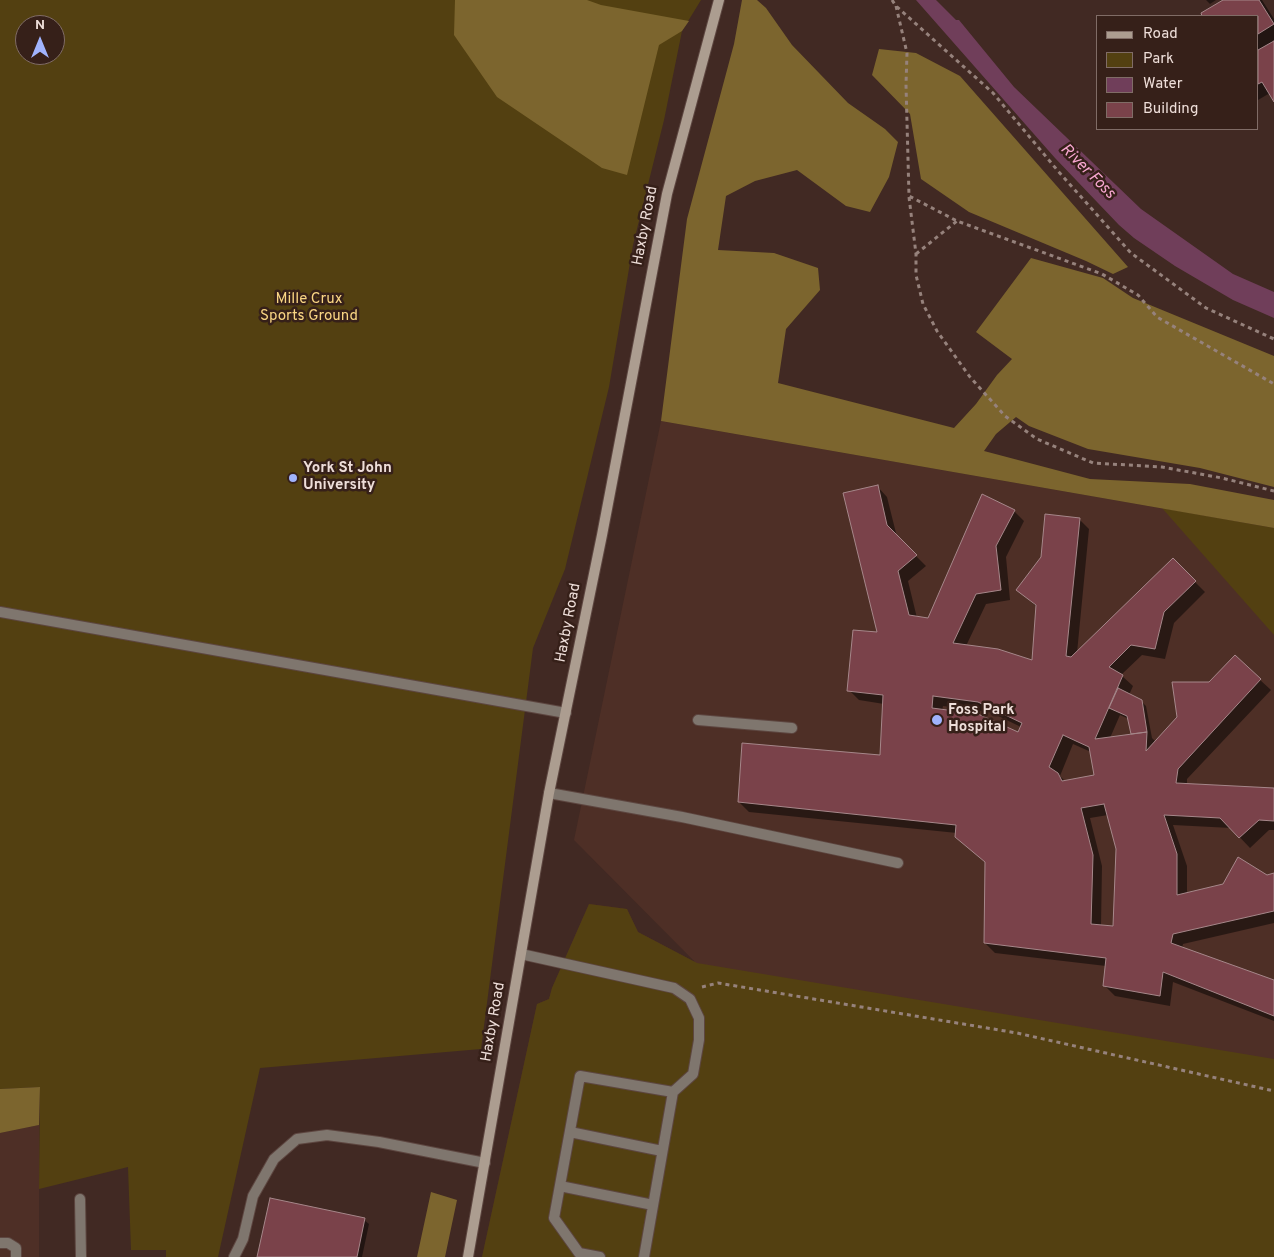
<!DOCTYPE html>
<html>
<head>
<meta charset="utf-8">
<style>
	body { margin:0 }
	#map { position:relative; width:1274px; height:1257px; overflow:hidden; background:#412923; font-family:Overpass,sans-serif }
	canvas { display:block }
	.legend { position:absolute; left:1096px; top:15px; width:162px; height:115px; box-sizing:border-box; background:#362019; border:1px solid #806c66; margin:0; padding:6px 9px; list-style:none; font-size:15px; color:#eeded9 }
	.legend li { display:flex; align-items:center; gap:10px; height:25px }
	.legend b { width:25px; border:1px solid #806c66 }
	.north { position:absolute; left:15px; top:15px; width:50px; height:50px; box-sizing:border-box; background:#362019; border:1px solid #806c66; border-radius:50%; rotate:0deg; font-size:14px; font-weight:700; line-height:20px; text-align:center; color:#eeded9 }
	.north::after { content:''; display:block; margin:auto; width:18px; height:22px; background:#a0b3fd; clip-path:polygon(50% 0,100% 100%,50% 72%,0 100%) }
</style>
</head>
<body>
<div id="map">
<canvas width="1274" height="1257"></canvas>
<ul class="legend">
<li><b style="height:6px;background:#ac9d90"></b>Road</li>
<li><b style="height:14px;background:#534011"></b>Park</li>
<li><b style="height:14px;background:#703e5a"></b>Water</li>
<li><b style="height:14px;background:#7a424a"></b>Building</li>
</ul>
<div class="north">N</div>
</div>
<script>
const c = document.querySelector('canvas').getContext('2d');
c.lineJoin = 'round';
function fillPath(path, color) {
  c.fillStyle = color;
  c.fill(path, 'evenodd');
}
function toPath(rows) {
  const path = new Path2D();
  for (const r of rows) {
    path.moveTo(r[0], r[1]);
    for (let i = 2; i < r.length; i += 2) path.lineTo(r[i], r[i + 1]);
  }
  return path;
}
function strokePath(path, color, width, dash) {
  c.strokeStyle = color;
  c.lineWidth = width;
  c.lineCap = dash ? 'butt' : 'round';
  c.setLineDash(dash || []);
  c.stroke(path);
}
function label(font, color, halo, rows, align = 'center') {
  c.font = font + ' Overpass,sans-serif';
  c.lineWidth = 5;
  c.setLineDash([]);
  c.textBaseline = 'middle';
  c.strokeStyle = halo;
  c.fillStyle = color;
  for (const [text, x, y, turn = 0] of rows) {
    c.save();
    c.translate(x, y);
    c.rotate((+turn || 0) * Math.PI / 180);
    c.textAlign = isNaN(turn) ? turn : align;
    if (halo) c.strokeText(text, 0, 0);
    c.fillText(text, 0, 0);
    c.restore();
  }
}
fillPath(toPath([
	[661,421,1274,528,1274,1257,482,1257,537,1004,549,999,552,988,589,904,627,909,638,932,695,962,574,840],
	[39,1125,39,1257,0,1257,0,1133]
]), '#4e2f26');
fillPath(toPath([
	[0,0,701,0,682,31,664,120,633,245,609,387,565,569,533,648,481,1049,260,1068,218,1257,166,1257,166,1250,131,1250,128,1167,39,1189,40,1087,0,1089],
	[25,25,55,25,55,55,25,55],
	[1162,508,1274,528,1274,635],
	[589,904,627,909,638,932,697,963,1274,1059,1274,1257,482,1257,537,1004,549,999,552,988]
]), '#534011');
fillPath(toPath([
	[455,0,587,0,601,5,689,21,682,31,659,45,627,175,602,168,497,97,454,35],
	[742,0,757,0,766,8,792,45,848,103,885,129,898,142,889,177,870,212,846,206,797,170,755,181,726,196,718,250,774,253,818,268,820,290,786,329,778,383,954,428,976,404,997,375,1012,359,976,332,1031,258,1103,278,1133,298,1274,356,1274,487,1200,468,1088,449,1029,426,1016,417,996,434,984,451,1090,479,1190,484,1274,500,1274,528,661,421,687,219,734,44],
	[879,49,916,53,960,76,1128,267,1113,274,1086,261,969,212,921,179,910,114,872,75],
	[40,1087,39,1125,0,1133,0,1089],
	[431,1192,457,1200,445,1257,417,1257]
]), '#7c652e');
fillPath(toPath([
	[916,0,936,0,956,20,959,20,1014,87,1141,209,1233,274,1274,292,1274,318,1233,300,1175,266,1134,238,1119,225,1055,158]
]), '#703e5a');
fillPath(toPath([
	[1206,0,1216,0,1210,4],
	[1226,0,1262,0,1274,19,1274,100,1270,93,1258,100,1258,16,1204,16,1202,14],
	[877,486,887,497,897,537,926,566,908,581,917,618,929,619,1014,511,1024,521,1006,557,1010,600,986,604,966,646,1033,662,1037,607,1017,589,1079,519,1089,529,1077,653,1173,560,1205,592,1174,623,1165,659,1142,655,1121,675,1133,686,1129,695,1141,701,1146,706,1152,738,1156,742,1235,657,1271,690,1187,779,1187,784,1274,790,1274,830,1269,830,1250,848,1231,828,1173,825,1187,866,1187,894,1274,875,1274,923,1183,944,1182,948,1274,981,1274,1021,1173,982,1170,1006,1115,996,1105,986,1106,966,995,953,985,943,986,863,957,837,957,833,749,812,739,802,881,756,884,704,859,700,849,690,878,633],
	[943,706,990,712,1021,727,1018,734,942,711],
	[1120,715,1129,719,1132,735,1110,738],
	[1073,744,1091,752,1095,776,1066,782,1060,776],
	[1108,815,1117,849,1114,927,1101,926,1102,866,1090,818],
	[364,1220,369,1224,362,1257,259,1257]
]), '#0007');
const building = toPath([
	[1223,0,1259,0,1274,24,1258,34,1258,16,1202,16,1201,13,1223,0],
	[1274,41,1274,102,1262,82,1258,84,1258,50,1274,41],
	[878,485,887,525,917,555,898,571,909,615,928,618,982,494,1015,510,996,546,1001,590,976,594,953,643,998,649,1032,660,1036,605,1016,590,1041,557,1045,514,1080,518,1066,656,1071,657,1173,558,1196,581,1164,612,1155,649,1131,645,1109,667,1123,675,1095,739,1147,732,1146,751,1177,717,1172,682,1209,682,1235,655,1261,679,1178,769,1176,783,1274,788,1274,821,1259,820,1239,838,1220,818,1164,815,1177,854,1177,895,1223,884,1238,857,1267,875,1274,873,1274,911,1173,934,1171,943,1274,980,1274,1016,1163,972,1160,996,1103,986,1106,958,984,943,985,862,955,837,956,825,738,802,742,743,880,755,883,695,847,691,853,630,877,632,843,493,878,485],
	[933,696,978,702,1022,723,1018,732,978,714,932,708,933,696],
	[1063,735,1089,747,1094,775,1062,781,1058,773,1049,767,1063,735],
	[1104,804,1116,849,1113,926,1091,924,1093,855,1081,808,1104,804],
	[1118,688,1142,700,1147,732,1131,734,1127,716,1109,708,1118,688],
	[270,1198,365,1218,357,1257,257,1257,270,1198]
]);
fillPath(building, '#7a424a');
strokePath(building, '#a6878a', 1);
const lane = toPath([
	[0,612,566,713],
	[698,720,792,728],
	[549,793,682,817,898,863],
	[521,954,674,988,690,999,699,1018,699,1040,693,1074,673,1092,644,1257],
	[570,1132,662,1151],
	[560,1186,653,1205],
	[80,1199,81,1257],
	[0,1243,8,1243,16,1248,16,1257],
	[234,1257,243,1239,253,1196,274,1159,297,1139,327,1135,379,1142,485,1163],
	[600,1257,579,1253,554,1218,580,1076,673,1092]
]);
const secondary = toPath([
	[468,1257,549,793,602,535,667,194,719,0]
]);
strokePath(lane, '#5d4640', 12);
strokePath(secondary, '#5d4640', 12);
strokePath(toPath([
	[892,0,896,6,993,93,1058,171,1131,253,1206,308,1274,339],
	[896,6,907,53,906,85,909,196,957,221,1102,274,1138,295,1157,317,1274,384],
	[909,197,916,254,916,275,923,304,937,331,970,377,1005,416,1037,439,1093,463,1162,467,1222,478,1274,491],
	[916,254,957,221],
	[702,987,718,983,1017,1033,1274,1091]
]), '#96827c', 3, [4, 4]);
strokePath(lane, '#7f766e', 10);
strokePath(secondary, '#ac9d90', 10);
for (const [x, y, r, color] of [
	[293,478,5,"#a0b3fd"],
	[937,720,6,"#a0b3fd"]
]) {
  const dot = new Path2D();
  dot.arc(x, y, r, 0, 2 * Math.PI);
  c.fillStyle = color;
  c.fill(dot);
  strokePath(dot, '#362019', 2);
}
label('15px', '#eeded9', '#362019', [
	["Haxby Road",646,226,-79],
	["Haxby Road",569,623,-79],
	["Haxby Road",494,1022,-80]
]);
label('15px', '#f9d583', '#362019', [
	["Mille Crux",309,300],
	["Sports Ground",309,317]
]);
label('bold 15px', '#eeded9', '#362019', [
	["York St John",303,469],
	["University",303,486],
	["Foss Park",948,711],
	["Hospital",948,728]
], 'left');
label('italic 16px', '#f8a7d1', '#362019', [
	["River Foss",1087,172,45]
]);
</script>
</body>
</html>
